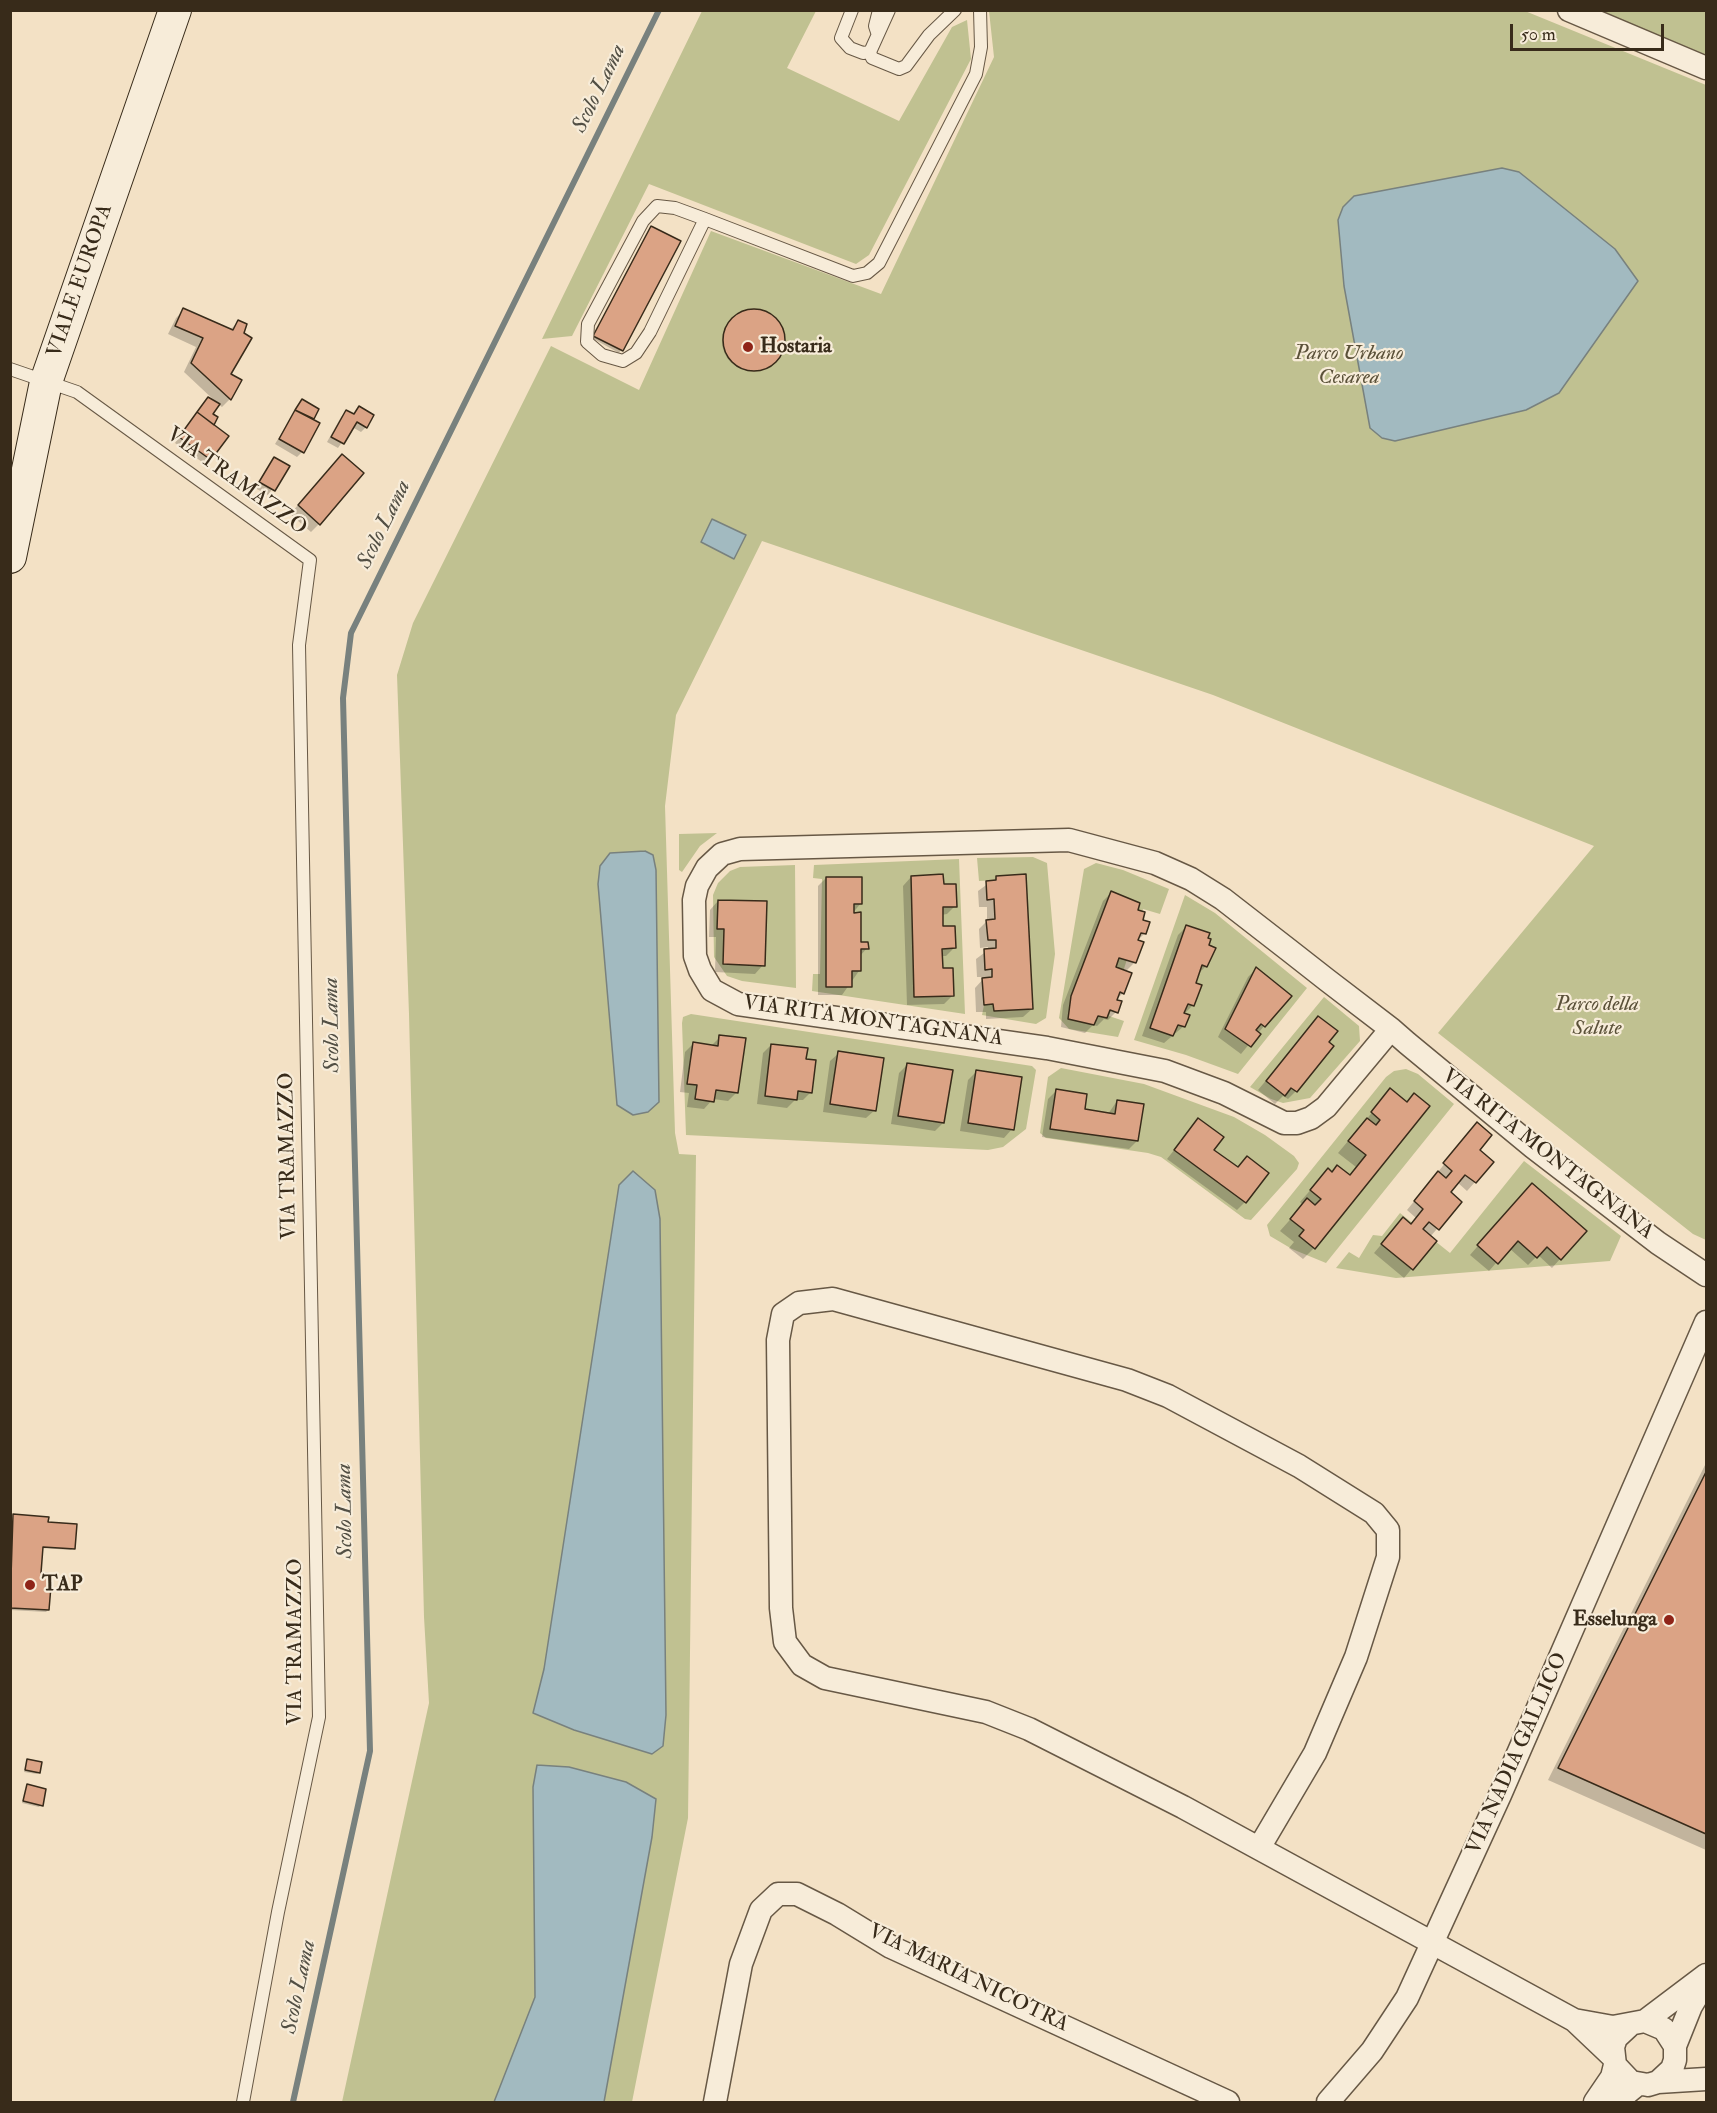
<!DOCTYPE html>
<html>
<head>
<meta charset="utf-8">
<style>
	body { margin:0 }
	#map { position:relative; width:1717px; height:2113px; overflow:hidden; background:#f3e1c5; font-family:"IM FELL Double Pica",serif }
	canvas { display:block }
	.frame { position:absolute; inset:0; border:12px solid #382b1a; pointer-events:none }
	.scale { position:absolute; left:1510px; top:24px; width:154px; height:27px; box-sizing:border-box; border:3px solid #382b1a; border-top:0; padding-left:8px; font-size:18px; line-height:21px; white-space:nowrap; color:#382b1a; -webkit-text-stroke:4px #f7ecd9; paint-order:stroke }
</style>
</head>
<body>
<div id="map">
<canvas width="1717" height="2113"></canvas>
<div class="frame"></div>
<div class="scale">50 m</div>
</div>
<script>
const c = document.querySelector('canvas').getContext('2d');
c.lineJoin = 'round';
function fillPath(path, color) {
  c.fillStyle = color;
  c.fill(path, 'evenodd');
}
function toPath(rows) {
  const path = new Path2D();
  for (const r of rows) {
    if (r.length === 3) {
      path.moveTo(r[0] + r[2], r[1]);
      path.arc(r[0], r[1], r[2], 0, 2 * Math.PI);
      continue;
    }
    path.moveTo(r[0], r[1]);
    for (let i = 2; i < r.length; i += 2) path.lineTo(r[i], r[i + 1]);
  }
  return path;
}
function strokePath(path, color, width, dash) {
  c.strokeStyle = color;
  c.lineWidth = width;
  c.lineCap = dash ? 'butt' : 'round';
  c.setLineDash(dash || []);
  c.stroke(path);
}
function label(font, color, halo, rows, align = 'center') {
  c.font = font + ' "IM FELL Double Pica",serif';
  c.lineWidth = 4.5;
  c.setLineDash([]);
  c.textBaseline = 'middle';
  c.strokeStyle = halo;
  c.fillStyle = color;
  for (const [text, x, y, turn = 0] of rows) {
    c.save();
    c.translate(x, y);
    c.rotate((+turn || 0) * Math.PI / 180);
    c.textAlign = isNaN(turn) ? turn : align;
    if (halo) c.strokeText(text, 0, 0);
    c.fillText(text, 0, 0);
    c.restore();
  }
}
fillPath(toPath([
	[702,11,816,11,787,68,899,121,952,27,967,20,971,59,869,255,856,264,649,184,572,336,542,339],
	[989,11,1525,11,1706,85,1706,1240,1693,1234,1438,1033,1594,846,1213,695,762,541,676,715,665,806,675,1133,679,1154,696,1155,688,1818,632,2102,342,2102,429,1703,424,1617,409,1014,397,675,413,623,551,346,639,390,711,231,881,294,994,57],
	[1585,11,1706,11,1706,59],
	[717,833,700,846,682,872,679,870,679,834],
	[1033,857,1047,863,1055,954,1046,1018,1036,1024,982,1015,984,1005,993,1004,994,1011,1033,1009,1026,875,996,876,996,880,979,881,977,858],
	[959,859,965,1014,812,991,813,974,820,974,822,879,813,878,814,865],
	[1096,863,1123,870,1169,889,1160,914,1143,909,1109,1016,1124,1021,1118,1037,1069,1029,1059,1018,1084,869],
	[795,865,796,988,742,981,727,976,714,957,713,895,718,883,730,871,740,867],
	[1185,895,1215,913,1307,988,1238,1074,1186,1055,1134,1040],
	[1324,997,1359,1026,1360,1041,1310,1098,1283,1103,1271,1099,1250,1087],
	[691,1014,1032,1066,1036,1070,1026,1129,1003,1147,988,1150,686,1135,682,1023,683,1017],
	[1061,1068,1144,1084,1234,1117,1265,1135,1294,1156,1299,1163,1297,1169,1251,1220,1245,1219,1161,1157,1148,1153,1046,1138,1040,1133,1048,1077],
	[1406,1069,1418,1074,1454,1104,1326,1263,1292,1249,1270,1236,1267,1225,1386,1077,1394,1071],
	[1524,1161,1621,1236,1610,1261,1396,1278,1336,1268,1349,1252,1359,1258,1373,1235,1382,1236,1400,1213,1450,1253]
]), '#c0c191');
const water = toPath([
	[1502,168,1519,172,1615,249,1638,281,1559,393,1526,410,1395,441,1382,438,1370,428,1344,286,1338,220,1343,207,1354,196,1502,168],
	[712,519,746,535,734,559,701,542,712,519],
	[645,851,653,855,656,870,659,1102,648,1112,633,1115,617,1105,598,884,600,866,610,853,645,851],
	[633,1171,655,1190,660,1219,666,1715,663,1746,652,1754,574,1730,533,1713,544,1669,619,1185,633,1171],
	[537,1765,569,1767,626,1782,656,1799,652,1837,604,2102,494,2102,535,1997,533,1787,537,1765]
]);
fillPath(water, '#a2bac0');
strokePath(water, '#78817e', 1.5);
fillPath(toPath([
	[651,227,679,242,619,353,592,338],
	[184,310,230,330,238,322,229,374,240,381,230,399,222,407,218,404,211,414,212,425,227,436,205,464,175,443,192,420,216,402,184,372,196,347,168,334,176,318],
	[752,341,30],
	[300,403,317,410,311,420,302,452,297,457,275,444],
	[359,408,366,427,361,432,352,427,338,448,327,442,341,417,346,411,353,415],
	[342,456,319,524,311,532,290,514],
	[274,458,288,466,268,495,255,488],
	[911,877,942,886,955,906,947,914,941,915,941,928,954,948,946,956,941,956,941,970,953,995,944,1004,907,1005,903,886],
	[826,878,861,903,852,914,859,944,867,948,860,956,859,971,842,995,818,995,818,886],
	[996,878,1032,1009,1023,1017,986,1019,986,1012,976,1012,975,988,985,977,977,977,976,959,988,950,988,947,980,948,979,929,987,921,987,907,979,907,978,891],
	[1111,893,1136,911,1144,934,1137,941,1135,962,1125,972,1123,993,1115,1001,1116,1012,1108,1020,1104,1019,1097,1026,1093,1025,1085,1033,1061,1027,1063,1005,1103,901],
	[718,901,763,965,755,974,715,972,716,937,709,937,710,910],
	[1186,927,1206,939,1206,966,1197,975,1193,1005,1184,1014,1184,1026,1164,1043,1142,1036,1178,935],
	[1256,969,1264,1026,1241,1054,1218,1037,1248,977],
	[1318,1018,1296,1091,1288,1099,1283,1096,1275,1104,1258,1090],
	[720,1037,737,1092,728,1101,713,1099,704,1109,687,1107,689,1093,680,1092,685,1052,693,1044,711,1046],
	[771,1045,804,1060,811,1092,803,1100,795,1100,787,1108,757,1104,763,1053],
	[839,1053,875,1110,866,1118,823,1112,830,1061],
	[907,1065,943,1123,935,1131,891,1124,899,1073],
	[976,1072,1012,1129,1004,1138,960,1131,968,1080],
	[1391,1090,1406,1103,1314,1248,1303,1259,1289,1248,1294,1242,1280,1231,1303,1205,1300,1202,1328,1170,1349,1176,1356,1167,1338,1153],
	[1056,1091,1083,1111,1108,1114,1117,1101,1137,1141,1129,1149,1042,1137,1048,1099],
	[1198,1120,1212,1150,1245,1202,1237,1210,1167,1159],
	[1477,1124,1475,1182,1467,1191,1457,1182,1449,1192,1460,1202,1430,1237,1435,1241,1404,1278,1374,1253,1395,1228,1410,1225,1416,1218,1407,1210],
	[1524,1193,1560,1259,1552,1268,1538,1255,1528,1265,1509,1248,1489,1271,1470,1255],
	[1706,1463,1706,1850,1548,1780],
	[14,1516,73,1548,71,1550,41,1548,40,1574,48,1610,46,1612,10,1610,10,1530],
	[28,1761,39,1772,37,1774,24,1772],
	[27,1786,41,1805,39,1807,22,1803]
]), '#0003');
strokePath(toPath([
	[293,2102,370,1751,343,698,351,633,659,10]
]), '#78817e', 6);
const building = toPath([
	[651,226,681,241,623,351,593,336,651,226],
	[183,308,233,330,238,320,247,324,244,333,252,338,231,374,242,380,231,400,191,363,203,338,175,326,183,308],
	[754,340,31],
	[208,397,220,404,213,414,218,417,214,425,197,412,208,397],
	[302,399,319,409,314,419,295,410,302,399],
	[359,406,374,415,367,428,357,422,344,444,331,437,346,410,354,414,359,406],
	[295,410,320,423,304,453,279,439,295,410],
	[197,412,229,436,211,460,179,437,197,412],
	[342,454,364,473,320,525,298,505,342,454],
	[274,457,290,466,275,491,259,482,274,457],
	[943,874,944,884,956,884,957,907,943,907,943,926,955,926,956,948,942,949,943,968,953,968,954,996,914,997,911,876,943,874],
	[1026,874,1033,1009,994,1011,993,1004,984,1005,982,978,992,977,992,969,985,970,984,949,996,948,996,940,988,940,986,920,995,919,994,899,987,900,986,881,996,880,996,876,1026,874],
	[826,877,862,877,862,904,854,904,854,913,861,912,861,942,868,942,869,949,861,949,861,971,852,971,852,987,826,987,826,877],
	[1111,891,1140,903,1138,910,1145,912,1143,920,1150,922,1146,934,1141,933,1138,940,1144,942,1136,963,1119,958,1116,967,1132,973,1124,994,1120,992,1117,1000,1122,1001,1118,1013,1110,1010,1107,1018,1098,1016,1094,1025,1068,1019,1071,996,1111,891],
	[718,900,767,901,765,966,723,964,724,929,717,929,718,900],
	[1186,925,1210,933,1208,938,1211,939,1209,945,1216,948,1207,967,1202,965,1196,983,1202,985,1194,1006,1188,1004,1184,1013,1190,1015,1185,1027,1178,1025,1173,1036,1150,1028,1186,925],
	[1256,967,1292,996,1265,1027,1261,1024,1256,1030,1261,1034,1251,1047,1225,1029,1256,967],
	[1318,1016,1338,1031,1329,1042,1334,1046,1297,1092,1291,1088,1285,1096,1266,1081,1318,1016],
	[719,1035,746,1038,738,1093,716,1090,714,1102,695,1099,697,1085,687,1084,693,1042,718,1046,719,1035],
	[771,1044,808,1048,806,1059,816,1060,812,1093,798,1091,797,1100,765,1096,771,1044],
	[838,1051,884,1058,876,1111,830,1104,838,1051],
	[907,1063,953,1070,944,1123,898,1116,907,1063],
	[976,1070,1022,1077,1014,1130,968,1123,976,1070],
	[1390,1088,1407,1102,1414,1093,1430,1106,1315,1249,1299,1236,1304,1230,1290,1219,1307,1198,1315,1205,1321,1199,1310,1190,1328,1168,1332,1172,1337,1165,1350,1175,1366,1155,1348,1141,1367,1118,1376,1125,1380,1120,1371,1112,1390,1088],
	[1056,1089,1087,1094,1085,1109,1115,1114,1117,1100,1144,1104,1138,1141,1050,1129,1056,1089],
	[1198,1118,1224,1137,1214,1150,1238,1167,1247,1156,1269,1173,1246,1203,1174,1150,1198,1118],
	[1477,1122,1492,1135,1480,1150,1494,1162,1476,1183,1465,1175,1451,1192,1462,1202,1439,1230,1429,1222,1423,1229,1437,1241,1413,1270,1381,1244,1403,1217,1411,1224,1423,1209,1414,1201,1438,1171,1446,1178,1452,1171,1443,1163,1477,1122],
	[1532,1183,1587,1231,1561,1260,1547,1247,1537,1258,1518,1241,1498,1264,1477,1245,1532,1183],
	[1706,1472,1706,1834,1558,1768,1706,1472],
	[13,1514,49,1517,48,1522,77,1524,75,1549,43,1547,41,1573,52,1574,49,1610,10,1608,13,1514],
	[27,1759,42,1762,40,1773,25,1770,27,1759],
	[27,1784,46,1789,43,1806,23,1801,27,1784]
]);
fillPath(building, '#dba385');
strokePath(building, '#382b1a', 1.5);
const lane = toPath([
	[852,10,841,38,850,48,863,53,870,52],
	[889,10,870,52,872,58,899,69,906,66,929,35,955,10],
	[877,32,875,26,879,10],
	[705,219,650,332,636,353,623,361,602,355,587,342,588,324,643,221,657,206,675,208,705,219,853,276,867,273,879,263,976,74,981,47,980,10],
	[10,369,77,392,310,560,299,645,319,1717,278,1912,243,2102]
]);
const street = toPath([
	[1569,10,1706,68],
	[1391,1029,1326,1107,1311,1118,1297,1123,1284,1123,1224,1093,1165,1071,1047,1048,738,1004,712,990,700,970,695,956,694,900,697,886,707,868,722,854,740,849,1069,840,1155,863,1191,879,1223,899,1290,951,1327,980,1391,1029,1407,1043,1533,1147,1658,1243,1706,1275],
	[1259,1848,1315,1753,1356,1657,1388,1557,1388,1530,1374,1513,1299,1466,1168,1396,1127,1380,833,1299,799,1303,783,1314,778,1340,781,1608,785,1642,802,1665,825,1678,986,1712,1029,1729,1183,1807,1574,2020,1613,2057],
	[1574,2020,1613,2027,1645,2021,1664,2029,1675,2046,1675,2060,1672,2069,1658,2082,1648,2085,1631,2082,1615,2065,1613,2047,1616,2038,1630,2025],
	[1645,2021,1706,1975],
	[1675,2046,1691,2006,1706,1981],
	[1658,2082,1706,2079],
	[715,2102,741,1964,761,1910,778,1894,797,1894,837,1914,891,1947,1228,2102],
	[1328,2102,1372,2051,1407,1998,1500,1795,1706,1322],
	[1595,2102,1612,2077,1615,2065],
	[1616,2102,1638,2084]
]);
const secondary = toPath([
	[10,557,46,382,175,10]
]);
strokePath(lane, '#675845', 14);
strokePath(street, '#675845', 25);
strokePath(secondary, '#382b1a', 34);
strokePath(lane, '#f7ecd9', 12);
strokePath(street, '#f7ecd9', 22);
strokePath(secondary, '#f7ecd9', 32);
for (const [x, y, r, color] of [
	[748,347,6,"#8f2418"],
	[30,1585,6,"#8f2418"],
	[1669,1620,6,"#8f2418"]
]) {
  const dot = new Path2D();
  dot.arc(x, y, r, 0, 2 * Math.PI);
  c.fillStyle = color;
  c.fill(dot);
  strokePath(dot, '#f7ecd9', 2);
}
label('21px', '#382b1a', '#f7ecd9', [
	["VIALE EUROPA",81,281,-71],
	["VIA TRAMAZZO",236,482,36],
	["VIA RITA MONTAGNANA",873,1022,8],
	["VIA RITA MONTAGNANA",1547,1155,38],
	["VIA TRAMAZZO",289,1156,-91],
	["VIA TRAMAZZO",296,1642,-90],
	["VIA NADIA GALLICO",1518,1754,-66],
	["VIA MARIA NICOTRA",968,1979,26]
]);
label('bold 21px', '#382b1a', '#f7ecd9', [
	["Hostaria",760,347],
	["TAP",42,1585],
	["Esselunga",1657,1620,"right"]
], 'left');
label('italic 21px', '#5a5038', '#f7ecd9', [
	["Parco Urbano",1349,354],
	["Cesarea",1349,378],
	["Parco della",1597,1005],
	["Salute",1597,1029]
]);
label('italic 22px', '#524f44', '#f7ecd9', [
	["Scolo Lama",600,89,-64],
	["Scolo Lama",385,525,-64],
	["Scolo Lama",333,1025,-91],
	["Scolo Lama",346,1511,-91],
	["Scolo Lama",300,1987,-78]
]);
</script>
</body>
</html>
